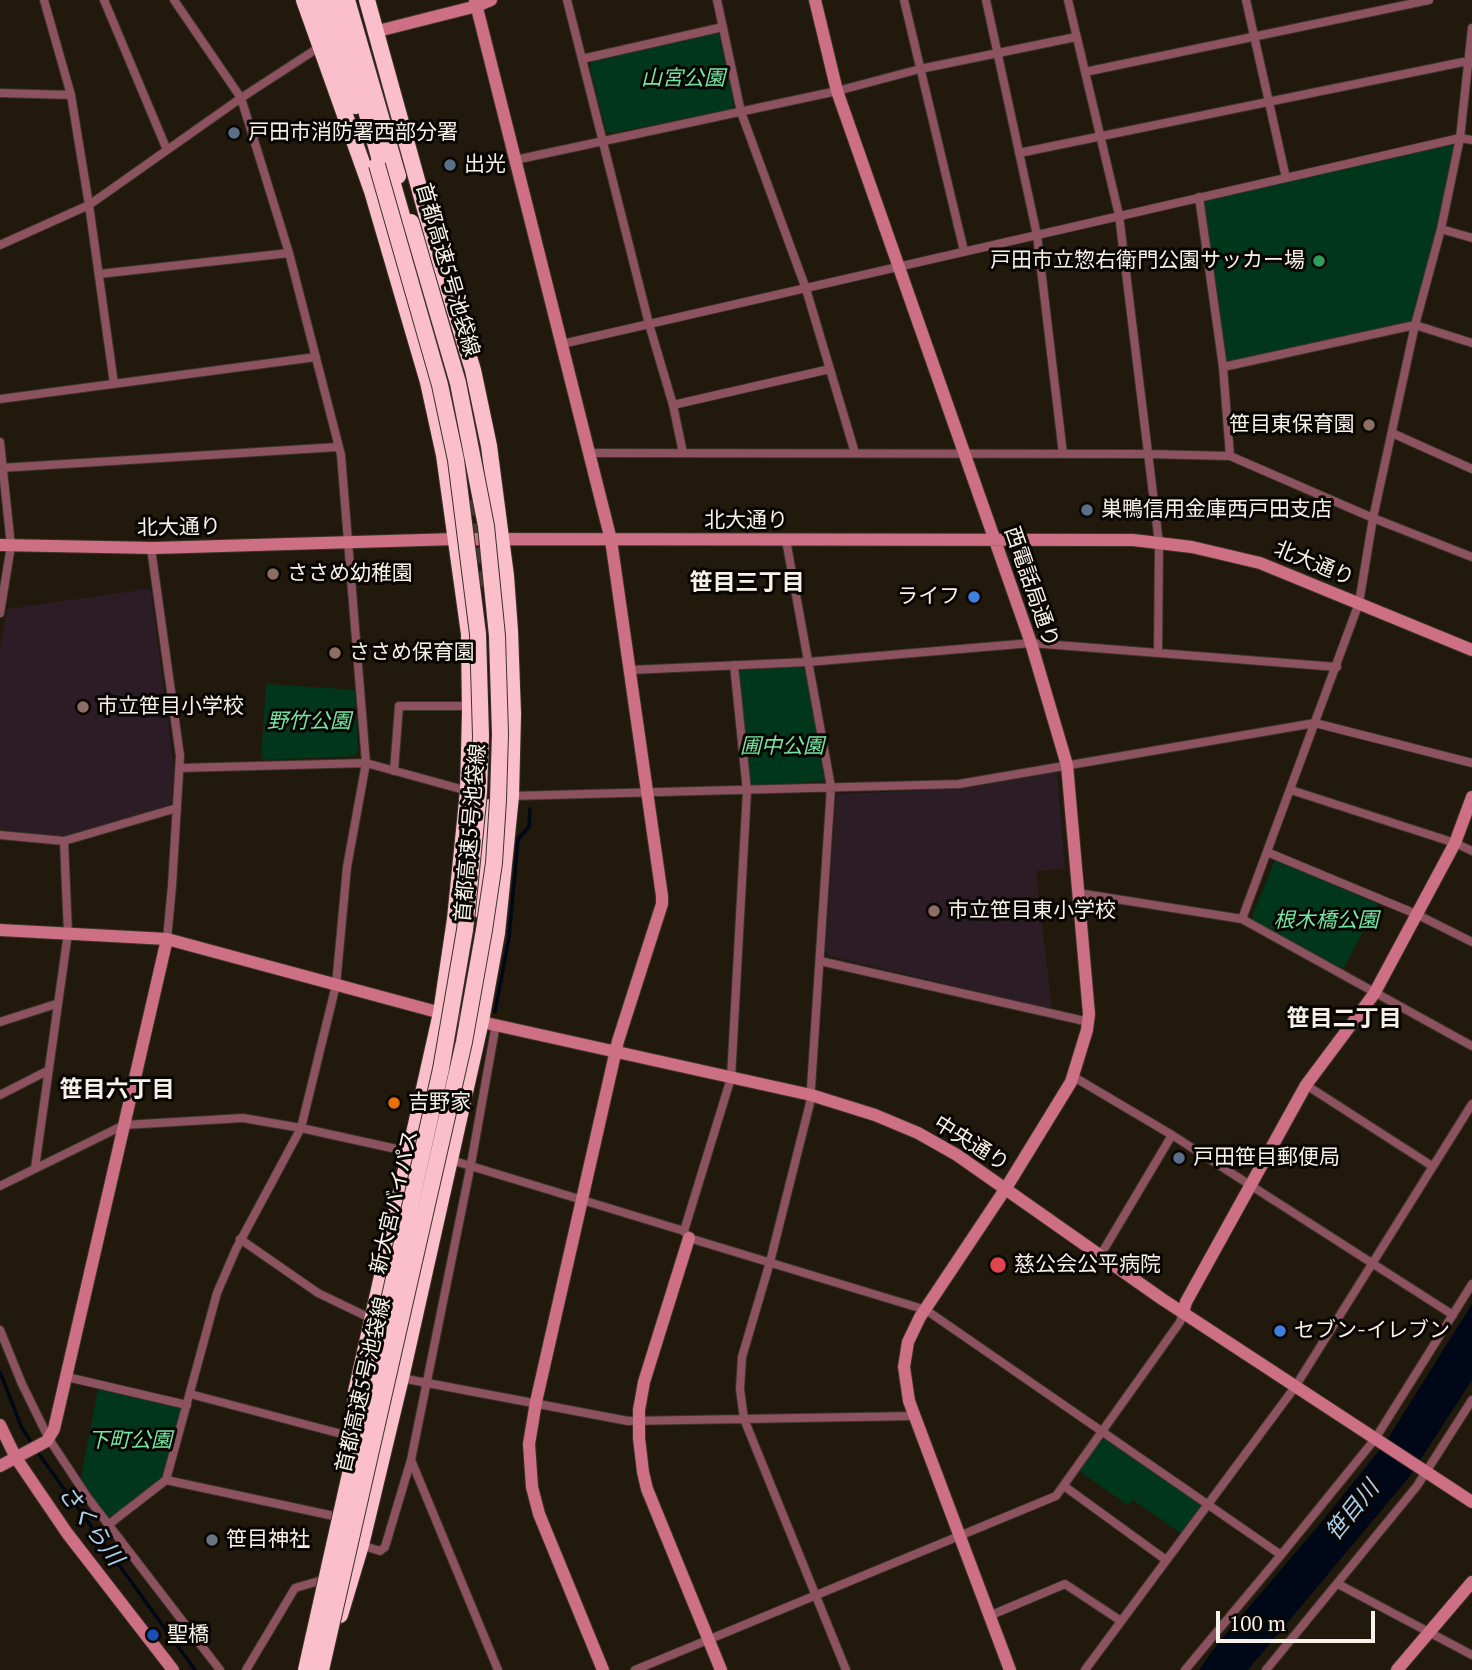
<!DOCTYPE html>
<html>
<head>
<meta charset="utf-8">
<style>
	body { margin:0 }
	#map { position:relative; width:1472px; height:1670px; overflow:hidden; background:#21190c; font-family:"PT Serif",serif }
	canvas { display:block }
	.scale { position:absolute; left:1216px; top:1611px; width:159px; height:32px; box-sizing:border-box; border:4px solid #f7f2e9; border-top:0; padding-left:9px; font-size:21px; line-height:24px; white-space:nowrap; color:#f7f2e9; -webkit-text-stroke:5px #080502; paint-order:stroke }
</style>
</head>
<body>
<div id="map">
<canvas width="1472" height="1670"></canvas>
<div class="scale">100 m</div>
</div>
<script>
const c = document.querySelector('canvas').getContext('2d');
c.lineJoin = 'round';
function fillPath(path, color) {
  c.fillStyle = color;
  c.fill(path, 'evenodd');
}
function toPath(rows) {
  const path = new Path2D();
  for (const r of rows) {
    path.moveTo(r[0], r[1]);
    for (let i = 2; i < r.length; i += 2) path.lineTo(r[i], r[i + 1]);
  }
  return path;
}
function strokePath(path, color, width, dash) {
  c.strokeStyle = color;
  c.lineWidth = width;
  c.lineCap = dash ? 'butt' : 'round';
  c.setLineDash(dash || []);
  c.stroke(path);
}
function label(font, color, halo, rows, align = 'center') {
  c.font = font + ' "PT Serif","Noto Sans JP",serif';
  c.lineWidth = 6;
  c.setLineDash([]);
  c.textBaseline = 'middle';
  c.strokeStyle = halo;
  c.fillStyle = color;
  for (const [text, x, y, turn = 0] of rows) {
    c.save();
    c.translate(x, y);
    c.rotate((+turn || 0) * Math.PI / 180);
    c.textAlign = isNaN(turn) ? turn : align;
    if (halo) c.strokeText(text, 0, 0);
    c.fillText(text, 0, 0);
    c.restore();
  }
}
fillPath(toPath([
	[148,589,151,591,174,767,172,802,169,806,64,837,0,830,0,648,7,609],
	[1057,772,1065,869,1036,871,1052,1009,829,956,825,951,836,796,838,794,957,789]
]), '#2c1c25');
fillPath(toPath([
	[714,32,719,35,734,104,731,109,613,133,606,132,590,67,592,62],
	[1460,138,1415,325,1223,367,1199,197],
	[801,667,807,671,825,779,823,781,753,787,749,784,738,675,741,670],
	[268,684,355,690,358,752,355,756,264,760,261,757,266,686],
	[1275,860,1378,904,1342,971,1253,921,1253,914],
	[98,1389,183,1409,164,1478,107,1520,80,1482],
	[1104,1436,1202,1505,1182,1534,1133,1500,1128,1505,1079,1471]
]), '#00371c');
fillPath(toPath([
	[1472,1304,1472,1380,1410,1476,1248,1670,1199,1670,1216,1646,1324,1519,1385,1443]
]), '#000818');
strokePath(toPath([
	[495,1012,509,938,518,839,529,827,530,809],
	[0,1372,21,1426,32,1444],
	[36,1450,195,1670]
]), '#000818', 3.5);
strokePath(toPath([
	[469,500,481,595]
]), '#413a2d', 16, [16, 8]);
const street = toPath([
	[44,0,71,95,89,205,114,384],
	[104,0,167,150],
	[567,0,649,324,673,405,683,453],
	[717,0,741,112,806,289,855,453],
	[904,0,964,251],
	[986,0,1037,235,1063,454],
	[1068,0,1119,215,1159,543,1158,653],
	[1246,0,1286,178],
	[582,59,723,27],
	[1085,72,1429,0],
	[0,93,71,95],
	[1019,153,1463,62,1472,64],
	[515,160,837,91,920,69,1076,37],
	[1199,197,1223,367,1230,456],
	[1441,229,1472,238],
	[0,245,89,205,241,98,321,46],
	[99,274,289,253],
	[562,344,1460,138,1472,140],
	[1223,367,1415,325,1472,343],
	[0,399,316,357],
	[673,405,830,369],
	[1392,433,1472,469],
	[0,442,11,546,0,613],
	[589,453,1147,454,1230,456,1373,518,1472,557],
	[0,468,338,447],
	[786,540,831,787,810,1103,770,1262,742,1357,740,1389,744,1419,846,1670],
	[151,548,180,756,172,886,167,939],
	[630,670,808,662,1031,643,1337,667],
	[180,768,366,763,468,791],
	[394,771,399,706,470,706],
	[1291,790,1455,843,1472,851],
	[511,796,959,784,1315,723,1472,763],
	[0,835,64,841,177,808],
	[1267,852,1416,914,1472,942],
	[1078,893,1242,919,1472,1046],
	[1242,919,1359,603,1373,518,1415,325,1441,229,1460,138,1472,28],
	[820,961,1089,1022],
	[0,1022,56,1004],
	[1074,1077,1172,1135,1453,1315],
	[1306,1085,1432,1166],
	[0,1095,47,1071],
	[451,1160,684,1231,689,1238,926,1310,1281,1555],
	[35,1168,68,933,64,841],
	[0,1186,124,1125,243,1118,301,1128,410,1152],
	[684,1231,731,1078,747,791,734,665],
	[240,1239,318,1293,372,1319],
	[1100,1256,1172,1135],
	[0,1330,22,1384,49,1439,88,1498,220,1670],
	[67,1377,187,1405],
	[401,1378,628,1421,914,1416],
	[190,1394,353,1437],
	[411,1460,498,1670],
	[166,1480,334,1516],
	[1064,1486,1166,1560],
	[108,1525,166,1480,217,1293,236,1249,301,1128,336,985,347,867,366,763,341,455,289,253,241,98,174,0],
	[361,1545,380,1551,385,1547,411,1460,471,1164,496,1024],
	[1338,1584,1472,1655],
	[989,1616,1065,1584,1121,1621],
	[246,1670,295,1588,319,1581],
	[635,1670,1056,1496,1180,1322,1183,1313],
	[1085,1670,1295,1387,1472,1104],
	[1185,1670,1281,1555,1375,1439,1472,1284],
	[1266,1670,1417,1486,1472,1400]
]);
const secondary = toPath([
	[475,0,611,540,662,896,662,904,618,1041,536,1402,529,1444,532,1487,539,1514,603,1670],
	[815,0,837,91,1031,643,1067,765,1089,1014,1087,1030,1071,1082,1006,1188,920,1317,908,1342,904,1367,909,1401,1010,1670],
	[374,32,477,6,491,0],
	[0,545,154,548,456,539,1133,540,1192,547,1260,563,1472,650],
	[0,930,167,939,441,1013,811,1095,875,1115,918,1133,957,1155,1162,1299,1472,1502],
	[689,1238,644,1382,639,1410,639,1438,643,1472,647,1489,721,1670],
	[1183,1313,1186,1302,1306,1085,1374,994,1455,843,1472,797],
	[0,1425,16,1458,67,1533,173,1670],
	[0,1466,47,1441,54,1429,167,939],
	[1397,1670,1472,1582]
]);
const highway = toPath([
	[304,0,372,191,428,382,444,455,469,634,470,713,468,791,455,919,441,1013,356,1392,353,1437],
	[319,0,330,39,355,106],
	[335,0,385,178],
	[347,0,398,176],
	[388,167,409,240],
	[480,910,490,807],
	[340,1615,361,1545,401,1378,481,1021,497,933,511,796,513,714,510,631,506,576,489,446,473,370,440,263,367,0]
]);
strokePath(street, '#3b3327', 10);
strokePath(secondary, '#3b3327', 14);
strokePath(highway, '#3b3327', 18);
strokePath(street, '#8c525f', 8);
strokePath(secondary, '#cd7086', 12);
strokePath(highway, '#fabfcb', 16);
const highwayBridge = toPath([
	[306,1670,441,1069,465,930,479,792,481,736,478,634,456,460,440,385,377,165],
	[321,1670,464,1042,484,930,494,863,498,800,500,734,497,636,486,526,458,383,411,222]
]);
strokePath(highwayBridge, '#3b3327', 18, []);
strokePath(highwayBridge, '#fabfcb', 16);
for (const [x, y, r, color] of [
	[234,133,7,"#5c6f8a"],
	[450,165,7,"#5c6f8a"],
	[1319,261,7,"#2e9e5b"],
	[1369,425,7,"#8d6e63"],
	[1087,510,7,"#5c6f8a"],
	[273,574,7,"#8d6e63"],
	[974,597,7,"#3f7fe0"],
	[335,653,7,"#8d6e63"],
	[83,707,7,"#8d6e63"],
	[934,911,7,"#8d6e63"],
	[394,1103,7,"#e8710a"],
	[1179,1158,7,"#5c6f8a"],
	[998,1265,9,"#e0444e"],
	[1280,1331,7,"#3f7fe0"],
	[212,1540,7,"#6b7280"],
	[153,1635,7,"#1a4fb4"]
]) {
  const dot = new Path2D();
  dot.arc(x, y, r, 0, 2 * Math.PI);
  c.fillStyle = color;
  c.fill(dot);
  strokePath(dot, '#080502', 2.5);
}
label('italic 21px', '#74e7a1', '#080502', [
	["山宮公園",683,79],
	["野竹公園",309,722],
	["圃中公園",782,747],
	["根木橋公園",1326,921],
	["下町公園",130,1441]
]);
label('21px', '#f7f2e9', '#080502', [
	["戸田市消防署西部分署",248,133],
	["出光",464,165],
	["戸田市立惣右衛門公園サッカー場",1305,261,"right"],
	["笹目東保育園",1355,425,"right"],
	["巣鴨信用金庫西戸田支店",1101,510],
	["ささめ幼稚園",287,574],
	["ライフ",960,597,"right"],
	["ささめ保育園",349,653],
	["市立笹目小学校",97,707],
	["市立笹目東小学校",948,911],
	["吉野家",408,1103],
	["戸田笹目郵便局",1193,1158],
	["慈公会公平病院",1014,1265],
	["セブン-イレブン",1294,1331],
	["笹目神社",226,1540],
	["聖橋",167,1635]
], 'left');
label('21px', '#f7f2e9', '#080502', [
	["首都高速5号池袋線",447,270,74],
	["北大通り",746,521],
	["北大通り",179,528,-1],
	["北大通り",1314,564,22],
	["西電話局通り",1031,587,71],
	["首都高速5号池袋線",471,833,-85],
	["中央通り",971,1144,32],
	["新大宮バイパス",395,1202,-77],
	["首都高速5号池袋線",364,1385,-77]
]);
label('bold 23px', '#f7f2e9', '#080502', [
	["笹目三丁目",747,583],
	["笹目二丁目",1344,1019],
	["笹目六丁目",117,1090]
]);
label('italic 23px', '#abd0ee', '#080502', [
	["笹目川",1353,1511,-51],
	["さくら川",90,1526,54]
]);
</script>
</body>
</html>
